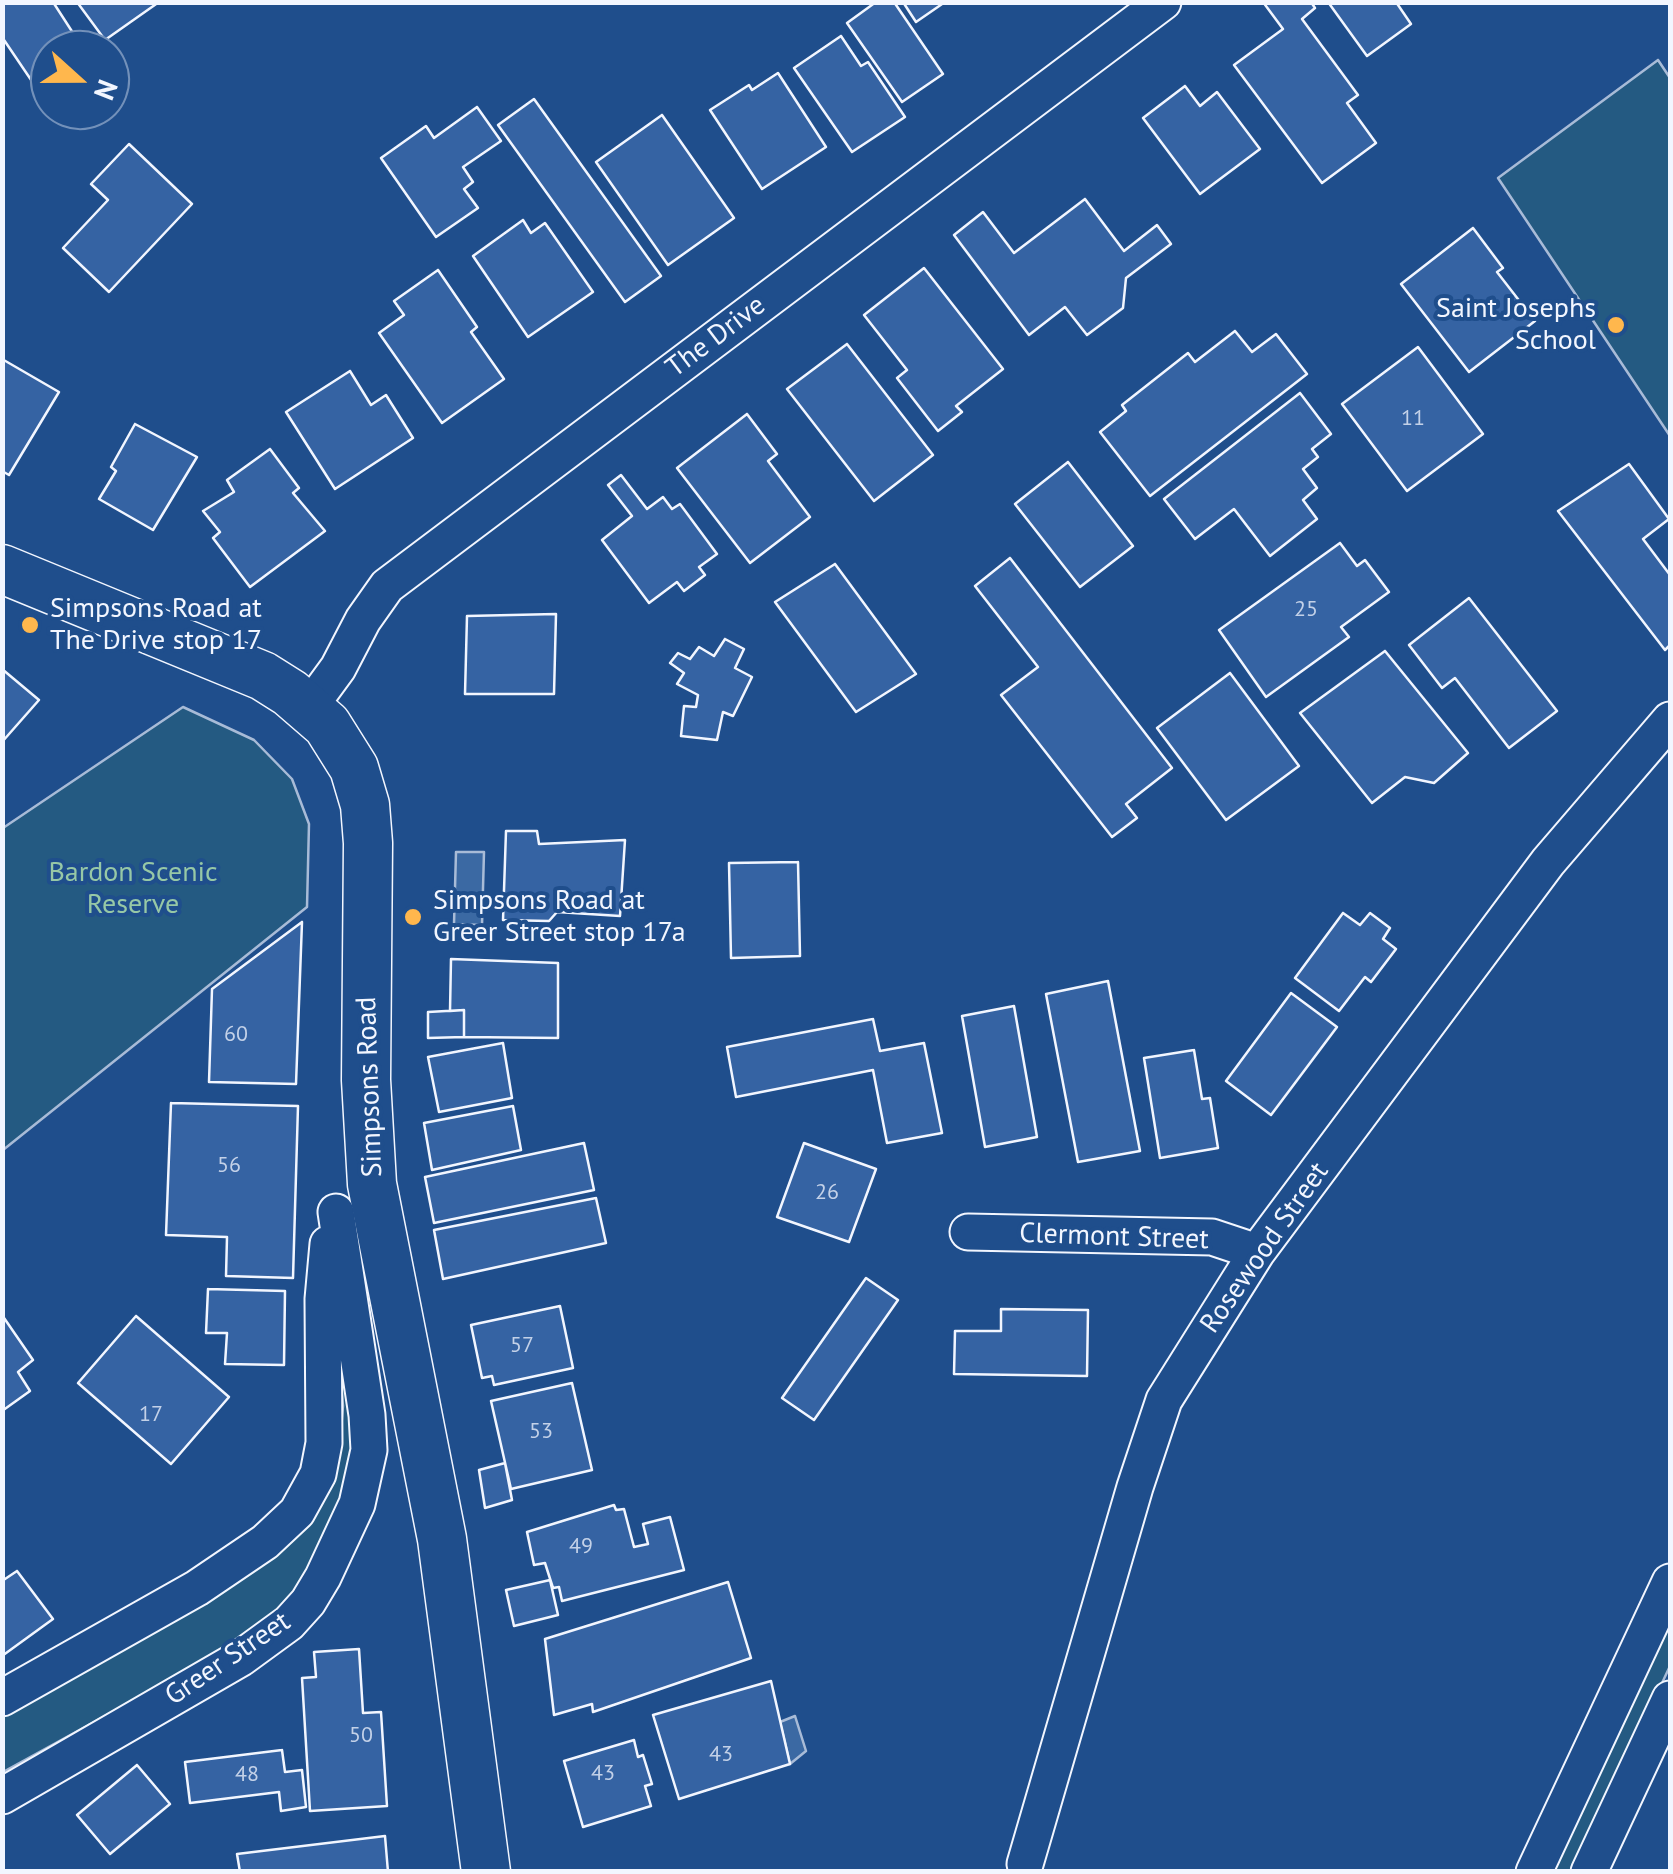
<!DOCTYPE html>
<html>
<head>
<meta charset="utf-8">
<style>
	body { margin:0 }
	#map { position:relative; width:1673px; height:1874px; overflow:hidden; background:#1f4e8c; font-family:"PT Sans",sans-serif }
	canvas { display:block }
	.frame { position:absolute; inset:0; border:5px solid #f2f6ff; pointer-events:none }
	.north { position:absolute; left:30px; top:30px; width:100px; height:100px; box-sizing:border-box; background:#1f4e8c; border:2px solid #7391ba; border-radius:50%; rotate:111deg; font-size:28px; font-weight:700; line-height:40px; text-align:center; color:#f2f6ff }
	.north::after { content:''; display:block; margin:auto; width:35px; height:45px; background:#ffb74d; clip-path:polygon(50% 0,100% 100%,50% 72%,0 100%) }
</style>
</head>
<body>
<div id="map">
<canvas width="1673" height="1874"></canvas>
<div class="frame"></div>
<div class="north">N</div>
</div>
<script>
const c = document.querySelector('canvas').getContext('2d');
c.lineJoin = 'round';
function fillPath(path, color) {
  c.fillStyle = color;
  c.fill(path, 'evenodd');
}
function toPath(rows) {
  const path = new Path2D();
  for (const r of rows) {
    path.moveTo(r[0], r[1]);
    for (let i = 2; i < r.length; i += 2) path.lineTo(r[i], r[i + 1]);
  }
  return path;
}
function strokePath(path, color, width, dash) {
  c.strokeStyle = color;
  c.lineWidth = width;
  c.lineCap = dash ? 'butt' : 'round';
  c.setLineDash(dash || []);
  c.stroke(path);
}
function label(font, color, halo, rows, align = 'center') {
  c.font = font + ' "PT Sans",sans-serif';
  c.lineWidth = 8;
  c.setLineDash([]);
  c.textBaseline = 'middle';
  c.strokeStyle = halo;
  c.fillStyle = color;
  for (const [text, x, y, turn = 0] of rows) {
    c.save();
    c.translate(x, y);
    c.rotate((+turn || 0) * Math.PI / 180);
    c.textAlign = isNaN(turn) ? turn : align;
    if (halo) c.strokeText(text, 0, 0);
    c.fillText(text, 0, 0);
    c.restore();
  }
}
const green = toPath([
	[1658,60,1670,78,1670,436,1498,178,1658,60],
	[183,707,254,740,292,779,309,824,307,907,3,1150,3,828,183,707],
	[334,1299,355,1403,351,1471,336,1513,303,1581,288,1604,234,1645,3,1772,2,1714,204,1600,340,1442,343,1406,334,1299],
	[1670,1616,1670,1666,1574,1871,1550,1872,1670,1616]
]);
fillPath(green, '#245a82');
strokePath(green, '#a8bbd7', 2.5);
const water = toPath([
	[456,852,484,852,482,925,454,924,456,852],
	[795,1716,806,1751,790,1764,780,1722,795,1716]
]);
fillPath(water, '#3b69a3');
strokePath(water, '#a8bbd7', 2.5);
const building = toPath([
	[2,2,53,2,84,50,50,50,50,99,46,102,2,37,2,2],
	[77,2,159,2,105,40,77,2],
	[876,2,894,2,943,74,902,102,847,23,876,2],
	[903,2,945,2,916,22,903,2],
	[1263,2,1311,2,1315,8,1302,19,1358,95,1347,103,1376,143,1322,183,1234,65,1283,29,1263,2],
	[1328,2,1396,2,1411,24,1367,56,1328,2],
	[841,36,861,66,868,62,905,117,852,152,794,68,841,36],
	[778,73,826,147,762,189,710,110,749,85,752,90,778,73],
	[1185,86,1200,106,1217,92,1260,149,1200,194,1143,118,1185,86],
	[534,99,661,276,625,302,498,125,534,99],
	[477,107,501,141,463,167,473,182,464,189,478,208,436,237,381,158,426,126,434,138,477,107],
	[662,115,734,218,668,265,596,162,662,115],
	[129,144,192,204,109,292,63,248,108,200,91,184,129,144],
	[1085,199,1124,251,1157,225,1171,244,1126,278,1123,308,1087,335,1065,307,1029,335,954,235,983,212,1014,253,1085,199],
	[523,220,531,233,545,223,593,292,528,337,473,256,523,220],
	[1473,228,1503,268,1497,272,1535,321,1469,372,1401,284,1473,228],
	[924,268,1003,369,956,406,962,412,938,431,897,378,907,370,864,315,924,268],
	[438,270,477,327,471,332,504,379,442,423,379,333,404,315,394,301,438,270],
	[1235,331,1252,352,1276,334,1307,374,1150,496,1100,432,1126,411,1122,405,1188,353,1195,362,1235,331],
	[847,344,933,455,874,501,787,389,847,344],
	[1418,347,1483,434,1407,491,1342,404,1418,347],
	[2,359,59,392,9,475,2,471,2,359],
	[350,371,371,405,386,395,413,438,335,489,286,412,350,371],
	[1300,393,1331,434,1312,449,1318,457,1303,469,1317,488,1303,500,1317,519,1270,556,1234,509,1195,539,1164,499,1300,393],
	[747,414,777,454,768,461,810,517,750,563,677,468,747,414],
	[135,424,197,457,153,530,99,499,116,471,111,467,135,424],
	[270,449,299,488,293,493,325,531,250,587,213,538,220,532,203,511,234,492,227,480,270,449],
	[1068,462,1133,546,1080,587,1015,504,1068,462],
	[1629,464,1669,519,1643,539,1670,575,1670,645,1665,650,1558,511,1629,464],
	[621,475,647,509,663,497,672,509,680,504,717,554,699,567,705,575,684,591,677,582,649,603,602,540,632,516,608,485,621,475],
	[1340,543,1357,566,1365,560,1389,592,1341,627,1349,637,1266,697,1219,630,1340,543],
	[1010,558,1172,768,1126,804,1137,818,1112,837,1001,695,1038,667,975,586,1010,558],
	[835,564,916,674,856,712,775,602,835,564],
	[1469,598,1557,711,1509,748,1455,678,1442,688,1409,645,1469,598],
	[556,614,554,694,465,694,467,616,556,614],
	[725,639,744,649,735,668,752,677,733,716,723,712,717,740,681,736,684,706,696,707,698,695,677,684,684,673,670,663,678,653,690,659,699,647,714,656,725,639],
	[1385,651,1468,753,1434,783,1405,777,1372,803,1300,713,1385,651],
	[2,669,39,700,2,742,2,669],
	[1230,673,1299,766,1226,820,1157,728,1230,673],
	[506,831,537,831,539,844,625,840,620,916,557,912,549,921,503,920,506,831],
	[798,862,800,956,731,958,729,863,798,862],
	[1343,913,1360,925,1370,913,1390,928,1383,939,1396,949,1371,982,1365,977,1339,1011,1295,978,1343,913],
	[302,922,296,1084,209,1082,212,989,302,922],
	[451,959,558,963,558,1038,464,1037,464,1010,450,1011,451,959],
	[1108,981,1140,1151,1078,1162,1046,994,1108,981],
	[1291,993,1337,1027,1271,1115,1226,1081,1291,993],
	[1014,1006,1037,1137,985,1147,962,1016,1014,1006],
	[464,1010,464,1037,428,1038,428,1012,464,1010],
	[873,1019,880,1051,924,1043,942,1133,887,1143,873,1070,736,1097,727,1047,873,1019],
	[503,1043,512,1098,439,1112,428,1057,503,1043],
	[1194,1050,1202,1099,1210,1098,1218,1148,1160,1158,1144,1058,1194,1050],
	[171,1103,298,1106,293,1278,226,1276,227,1237,166,1235,171,1103],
	[513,1106,521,1150,432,1170,424,1123,513,1106],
	[584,1143,594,1190,434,1223,425,1177,584,1143],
	[804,1143,876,1169,849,1242,777,1217,804,1143],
	[596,1198,606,1243,443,1279,434,1230,596,1198],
	[866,1278,898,1300,814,1420,782,1398,866,1278],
	[208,1289,285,1291,284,1365,225,1364,227,1333,206,1333,208,1289],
	[560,1306,573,1368,494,1385,492,1376,482,1378,471,1325,560,1306],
	[1001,1309,1088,1310,1087,1376,954,1374,955,1331,1001,1331,1001,1309],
	[2,1315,33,1360,18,1372,30,1391,2,1411,2,1315],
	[136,1316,229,1397,171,1464,78,1383,136,1316],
	[572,1383,592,1470,511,1489,491,1401,572,1383],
	[505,1463,512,1500,485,1508,479,1470,505,1463],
	[614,1505,616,1510,624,1509,634,1547,648,1544,643,1524,670,1517,684,1570,562,1601,559,1587,553,1588,545,1563,534,1565,527,1532,614,1505],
	[17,1571,53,1619,2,1656,2,1581,17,1571],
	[550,1580,558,1615,514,1626,506,1590,550,1580],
	[728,1582,751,1658,593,1712,592,1704,554,1715,545,1639,728,1582],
	[359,1649,363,1713,381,1712,387,1806,310,1811,302,1678,316,1677,314,1652,359,1649],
	[771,1681,790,1764,679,1799,653,1715,771,1681],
	[634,1740,638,1757,643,1755,652,1784,645,1786,651,1806,583,1827,564,1761,634,1740],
	[282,1750,285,1772,302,1770,306,1807,281,1811,279,1792,190,1803,185,1762,282,1750],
	[137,1765,170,1804,110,1854,77,1815,137,1765],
	[385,1836,388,1872,240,1872,237,1854,385,1836]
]);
fillPath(building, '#3563a3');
strokePath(building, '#f2f6ff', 2.5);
const minor = toPath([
	[308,709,338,668,363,620,387,586,1163,2],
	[968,1232,1212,1237,1257,1252],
	[2,1698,197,1588,265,1542,297,1512,318,1474,324,1443,323,1299,328,1244],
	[2,1796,241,1658,289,1623,308,1602,323,1577,357,1504,369,1450,367,1415,336,1212],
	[1025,1864,1135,1487,1164,1400,1257,1252,1548,862,1670,720],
	[1534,1872,1670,1582],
	[1589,1872,1670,1699]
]);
const secondary = toPath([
	[2,569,263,676,290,693,327,725,354,768,365,805,368,843,366,1080,372,1184,442,1539,486,1872]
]);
strokePath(minor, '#f2f6ff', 39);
strokePath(secondary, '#f2f6ff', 51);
strokePath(minor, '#1f4e8c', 35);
strokePath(secondary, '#1f4e8c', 48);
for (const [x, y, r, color] of [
	[1616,325,10,"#ffb74d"],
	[30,625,10,"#ffb74d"],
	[413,917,10,"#ffb74d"]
]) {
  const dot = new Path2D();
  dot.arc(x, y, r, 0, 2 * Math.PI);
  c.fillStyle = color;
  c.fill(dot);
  strokePath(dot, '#1f4e8c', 4);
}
label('22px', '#c3d1e8', null, [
	["11",1413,419],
	["25",1306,610],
	["60",236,1035],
	["56",229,1166],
	["26",827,1193],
	["57",522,1346],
	["17",151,1415],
	["53",541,1432],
	["49",581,1547],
	["50",361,1736],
	["43",721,1755],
	["43",603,1774],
	["48",247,1775]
]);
label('28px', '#f2f6ff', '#1f4e8c', [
	["Saint Josephs",1596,309,"right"],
	["School",1596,341,"right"],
	["Simpsons Road at",50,609],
	["The Drive stop 17",50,641],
	["Simpsons Road at",433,901],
	["Greer Street stop 17a",433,933]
], 'left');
label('28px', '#f2f6ff', '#1f4e8c', [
	["The Drive",716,337,-37],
	["Simpsons Road",370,1087,-92],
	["Clermont Street",1114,1237,2],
	["Rosewood Street",1265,1248,-55],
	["Greer Street",228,1659,-34]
]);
label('28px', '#97c8a6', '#1f4e8c', [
	["Bardon Scenic",133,873],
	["Reserve",133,905]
]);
</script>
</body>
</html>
